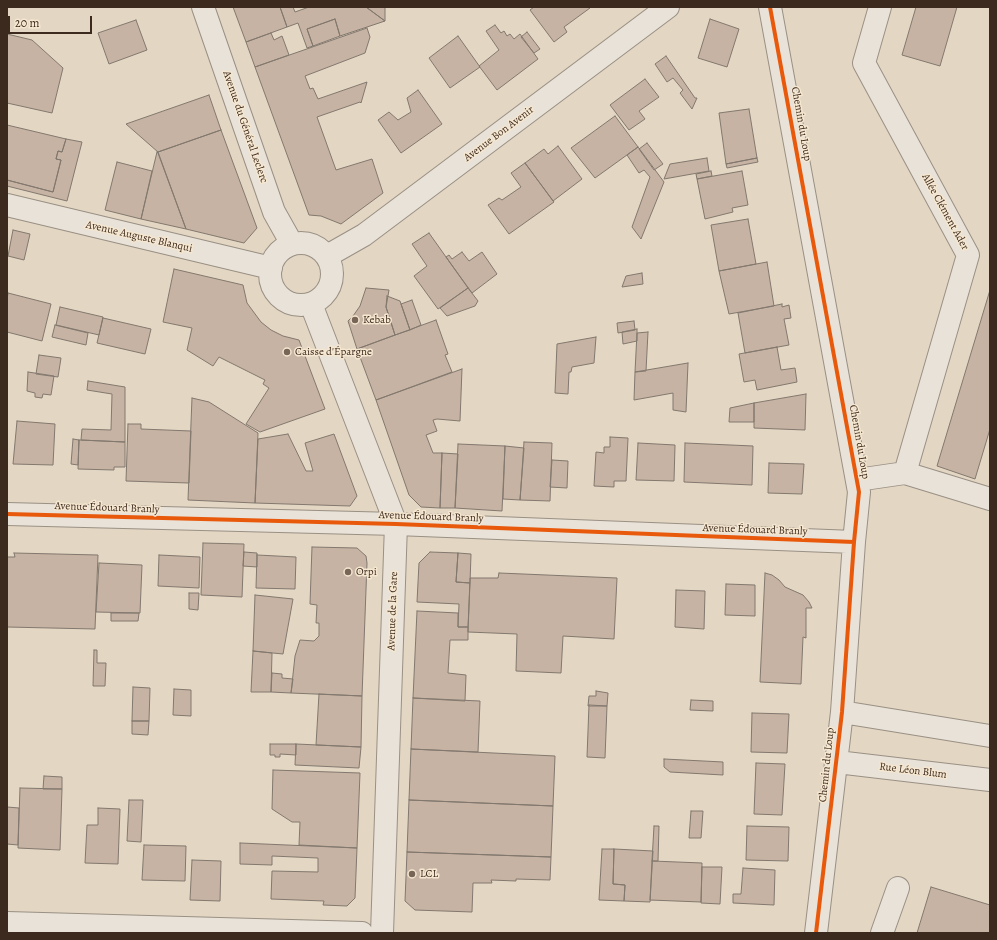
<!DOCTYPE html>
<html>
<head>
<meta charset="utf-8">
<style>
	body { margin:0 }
	#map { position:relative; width:997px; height:940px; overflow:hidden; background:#e3d6c3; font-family:Alegreya,serif }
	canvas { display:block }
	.frame { position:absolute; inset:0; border:8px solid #3d2a1e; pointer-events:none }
	.scale { position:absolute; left:8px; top:16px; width:84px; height:18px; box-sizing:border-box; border:2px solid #3d2a1e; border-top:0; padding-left:5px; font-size:12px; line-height:14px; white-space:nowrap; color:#3d2a1e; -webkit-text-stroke:3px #f5e7d0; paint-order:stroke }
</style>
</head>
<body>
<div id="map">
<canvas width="997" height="940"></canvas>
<div class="frame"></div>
<div class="scale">20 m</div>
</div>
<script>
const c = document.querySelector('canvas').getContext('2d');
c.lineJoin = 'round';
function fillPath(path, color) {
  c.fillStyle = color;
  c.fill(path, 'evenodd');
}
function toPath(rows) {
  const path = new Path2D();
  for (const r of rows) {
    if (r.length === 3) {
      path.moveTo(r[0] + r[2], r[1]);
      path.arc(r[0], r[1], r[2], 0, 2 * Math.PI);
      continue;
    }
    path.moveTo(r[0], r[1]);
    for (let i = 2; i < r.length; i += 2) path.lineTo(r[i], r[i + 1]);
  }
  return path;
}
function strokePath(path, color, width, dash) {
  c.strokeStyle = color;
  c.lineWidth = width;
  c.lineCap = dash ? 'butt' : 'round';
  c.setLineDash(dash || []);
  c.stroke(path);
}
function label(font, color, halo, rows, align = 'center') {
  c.font = font + ' Alegreya,serif';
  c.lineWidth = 3;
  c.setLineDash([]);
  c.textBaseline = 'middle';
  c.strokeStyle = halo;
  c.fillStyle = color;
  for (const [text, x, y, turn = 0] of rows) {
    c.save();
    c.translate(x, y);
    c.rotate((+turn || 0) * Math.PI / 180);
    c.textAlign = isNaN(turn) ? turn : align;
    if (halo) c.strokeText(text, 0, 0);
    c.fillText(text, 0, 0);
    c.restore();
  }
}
const building = toPath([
	[233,7,280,7,287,27,246,42,233,7],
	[280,7,293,7,295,12,309,7,366,7,385,21,340,36,335,19,307,29,313,46,307,48,298,23,287,27,280,7],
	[366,7,385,7,385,21,366,7],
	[534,7,589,7,590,8,564,27,567,32,554,42,530,10,534,7],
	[916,7,957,7,940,66,902,55,916,7],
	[335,19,340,36,313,46,307,29,335,19],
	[710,19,739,29,727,67,698,58,710,19],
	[136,20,147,50,109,64,98,33,136,20],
	[495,25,501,33,504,31,507,36,510,34,514,39,520,34,538,59,497,90,479,66,499,50,486,31,495,25],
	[367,28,370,37,365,53,305,76,310,89,313,88,318,99,367,82,361,103,360,102,317,117,336,170,372,159,383,193,341,224,321,216,309,215,255,67,367,28],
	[527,32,540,49,534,53,521,37,527,32],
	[271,33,274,40,282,36,289,55,255,67,246,42,271,33],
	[7,34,32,40,63,68,52,113,7,103,7,34],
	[458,36,480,67,450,88,429,58,458,36],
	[666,56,695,98,697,98,692,109,680,93,683,90,673,78,667,82,655,64,666,56],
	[645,79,659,97,639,111,645,119,629,130,610,105,645,79],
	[418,90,442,124,401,153,378,120,389,112,398,120,411,112,407,98,418,90],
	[209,95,221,130,158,152,126,124,209,95],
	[749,109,757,158,726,164,719,113,749,109],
	[615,116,638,147,595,178,571,148,615,116],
	[7,125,66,139,62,152,58,151,56,159,61,160,53,192,7,180,7,125],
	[221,130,257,228,244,243,186,229,158,152,221,130],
	[66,139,82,142,67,201,7,186,7,180,53,192,61,160,56,159,58,151,62,152,66,139],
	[647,143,663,164,654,170,639,149,647,143],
	[558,146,582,179,553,201,525,163,544,149,548,154,558,146],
	[638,147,664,182,641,239,632,227,650,177,644,170,639,173,627,155,638,147],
	[157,152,158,153,186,229,141,219,157,152],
	[707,158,709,171,664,179,670,164,707,158],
	[757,158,758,162,727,168,726,164,757,158],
	[117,162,152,171,141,219,105,210,117,162],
	[525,163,554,202,509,234,488,205,499,198,502,200,521,187,511,173,525,163],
	[711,171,712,176,697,179,696,174,711,171],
	[742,171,748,205,732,208,733,212,705,219,697,179,742,171],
	[748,219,756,264,719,271,711,225,748,219],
	[13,230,30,234,24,260,8,256,13,230],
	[429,233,468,288,438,309,414,276,427,266,412,244,429,233],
	[462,252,469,261,482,252,497,274,472,293,446,257,449,255,452,259,462,252],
	[767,262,774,306,729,314,719,271,767,262],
	[174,269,243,285,247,303,261,322,271,330,283,336,299,340,325,409,260,432,246,424,269,388,263,384,265,380,219,357,213,366,187,350,192,328,163,322,174,269],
	[642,273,643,284,622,287,626,276,642,273],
	[366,288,389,290,386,307,395,335,357,349,348,321,353,316,360,306,366,288],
	[468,288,478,301,475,306,447,316,440,308,468,288],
	[990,290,990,429,975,479,937,466,990,290],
	[8,293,51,304,42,341,7,332,7,300,8,293],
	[387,296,400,301,410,330,395,335,386,307,387,296],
	[412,300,421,325,410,330,401,304,412,300],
	[782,304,782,307,789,305,791,318,784,319,789,345,745,353,738,313,782,304],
	[60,307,103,317,99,335,56,325,60,307],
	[103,318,151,329,145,354,97,343,103,318],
	[436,320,448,354,445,355,452,372,376,400,357,349,436,320],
	[634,321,635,330,618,333,617,323,634,321],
	[55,325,88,333,86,345,52,337,55,325],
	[637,329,637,341,623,344,622,332,637,329],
	[648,332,646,371,635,372,637,333,648,332],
	[596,337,594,363,572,367,571,372,569,372,568,394,555,393,557,344,596,337],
	[777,347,781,370,795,368,797,382,757,390,755,380,744,382,739,354,777,347],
	[39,355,61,358,58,377,36,374,39,355],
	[688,363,686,412,673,410,673,393,634,400,635,372,688,363],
	[462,369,460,421,437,419,433,420,437,431,426,435,433,453,442,453,440,508,421,507,409,495,376,400,462,369],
	[28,372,54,376,51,395,43,394,42,398,35,397,35,393,27,391,28,372],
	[88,381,125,387,125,442,81,440,82,429,111,430,112,394,87,390,88,381],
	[806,394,805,430,754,428,754,403,806,394],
	[192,398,209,402,258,433,255,503,188,500,192,398],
	[754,403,754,422,729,422,730,408,754,403],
	[17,421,55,424,53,465,13,464,17,421],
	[128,424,141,424,141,429,191,431,189,483,126,481,128,424],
	[288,434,306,471,313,471,305,443,334,434,357,496,350,506,255,503,258,439,288,434],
	[610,437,628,438,626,481,614,481,614,487,594,486,596,452,604,453,604,447,610,447,610,437],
	[73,439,79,440,78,465,71,464,73,439],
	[79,440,125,442,125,467,114,467,114,470,78,469,79,440],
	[524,442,552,443,550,501,520,500,524,442],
	[638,443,675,445,674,481,636,480,638,443],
	[685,443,753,446,752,485,684,482,685,443],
	[458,444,505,446,502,511,455,508,458,444],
	[505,446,524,448,520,500,503,499,505,446],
	[442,453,458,454,455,508,440,508,442,453],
	[552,460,568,461,567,488,550,487,552,460],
	[769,463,804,464,802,494,768,493,769,463],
	[203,543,244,544,242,597,201,595,203,543],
	[312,547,357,548,366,556,367,563,362,696,291,693,295,656,300,640,314,641,319,636,319,623,316,623,317,605,310,604,312,547],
	[244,552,257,553,257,567,243,566,244,552],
	[430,552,458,553,456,582,470,583,468,627,458,627,459,604,417,602,419,563,430,552],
	[14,553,98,555,95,629,7,627,7,557,15,557,14,553],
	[458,553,471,554,470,583,456,582,458,553],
	[159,555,200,557,199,588,158,586,159,555],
	[257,555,296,557,295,589,256,588,257,555],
	[99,563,142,565,140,613,96,612,99,563],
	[499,573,617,578,614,639,563,636,561,673,516,671,517,634,468,632,470,578,498,578,499,573],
	[765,573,772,575,779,580,785,587,803,595,809,602,812,608,806,608,806,638,803,637,801,684,760,682,765,573],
	[726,584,755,585,755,616,725,615,726,584],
	[676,590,705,591,704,629,675,627,676,590],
	[189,593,199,593,198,610,189,609,189,593],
	[255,595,293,599,283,654,253,651,255,595],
	[417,611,458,613,458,627,468,627,468,640,450,640,448,673,466,675,465,701,413,698,417,611],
	[111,613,139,613,138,621,111,621,111,613],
	[94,650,97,650,97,663,106,663,105,686,93,686,94,650],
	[253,651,272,653,271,692,251,692,253,651],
	[272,673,282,674,282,678,293,679,291,693,271,692,272,673],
	[133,687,150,688,149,721,132,721,133,687],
	[174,689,191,690,191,716,173,715,174,689],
	[596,691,608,693,607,706,588,706,589,696,596,696,596,691],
	[319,694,362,696,361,747,316,745,319,694],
	[413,698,480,701,478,752,411,749,413,698],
	[691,700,713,701,713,711,690,710,691,700],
	[589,705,607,706,605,758,587,757,589,705],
	[752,713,789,714,787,753,751,752,752,713],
	[132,721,149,721,148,735,132,734,132,721],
	[270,744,296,744,296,755,280,754,280,757,275,757,275,755,270,755,270,744],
	[296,744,361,747,359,768,295,765,296,744],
	[411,749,555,756,553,806,409,800,411,749],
	[664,759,723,762,723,775,670,772,664,767,664,759],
	[756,763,785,764,782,815,754,814,756,763],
	[273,770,360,773,357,848,299,845,300,822,292,822,272,809,273,770],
	[44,776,62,777,62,789,43,789,44,776],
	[20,788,62,789,60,850,18,848,20,788],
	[129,800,143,800,141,842,127,841,129,800],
	[409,800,553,806,551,857,407,852,409,800],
	[7,807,19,808,18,845,7,844,7,807],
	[98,808,120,809,118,864,85,863,87,825,98,825,98,808],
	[691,811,703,811,701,838,689,838,691,811],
	[654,826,659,826,658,861,652,861,654,826],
	[747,826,789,827,788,861,746,860,747,826],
	[240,843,357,848,355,898,347,906,323,905,324,901,271,899,272,871,318,872,318,858,272,856,272,865,240,864,240,843],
	[144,845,186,846,185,881,142,880,144,845],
	[602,849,614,849,613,884,625,885,624,901,599,900,602,849],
	[614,849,653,851,650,902,624,901,625,885,613,884,614,849],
	[407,852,551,857,550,880,516,879,516,881,491,880,492,883,473,883,472,912,415,910,405,901,407,852],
	[192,860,221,861,220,901,190,900,192,860],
	[652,861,702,863,701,902,650,900,652,861],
	[702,867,722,867,720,904,701,903,702,867],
	[743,868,775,870,774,905,733,903,733,894,741,894,743,868],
	[931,887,990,905,990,933,917,933,931,887]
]);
fillPath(building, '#c6b3a3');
strokePath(building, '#82786e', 1);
const minor = toPath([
	[203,7,274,212,292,244],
	[770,7,859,492,854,542,842,712,816,933],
	[880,7,864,63,968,255,905,473],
	[7,205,271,268],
	[301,274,31],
	[327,256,364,235,668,7],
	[311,304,396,524,382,933],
	[857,480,905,473,990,499],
	[7,514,396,524,854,542],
	[842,712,990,736],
	[837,762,990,780],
	[7,923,362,933],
	[882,933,898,888]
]);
strokePath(minor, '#9a9084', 24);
strokePath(minor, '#e8e2d8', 22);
strokePath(toPath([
	[770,7,859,492,854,542,842,712,816,933],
	[7,514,396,524,854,542]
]), '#e8590c', 4);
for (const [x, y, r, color] of [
	[355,320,4,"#776658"],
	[287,352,4,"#776658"],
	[348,572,4,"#776658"],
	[412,874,4,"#776658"]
]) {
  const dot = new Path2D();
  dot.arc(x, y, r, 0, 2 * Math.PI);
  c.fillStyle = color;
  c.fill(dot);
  strokePath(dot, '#f5e7d0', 1.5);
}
label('11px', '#3d2a1e', '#f5e7d0', [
	["Chemin du Loup",801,124,80],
	["Avenue du Général Leclerc",245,127,71],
	["Avenue Bon Avenir",499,134,-37],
	["Allée Clément Ader",945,212,61],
	["Avenue Auguste Blanqui",139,237,13],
	["Chemin du Loup",859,442,80],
	["Avenue Édouard Branly",107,508,2],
	["Avenue Édouard Branly",431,517,2],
	["Avenue Édouard Branly",755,530,2],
	["Avenue de la Gare",393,611,-88],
	["Chemin du Loup",827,765,-84],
	["Rue Léon Blum",913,771,7]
]);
label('11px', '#3d2a1e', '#f5e7d0', [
	["Kebab",363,320],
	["Caisse d'Épargne",295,352],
	["Orpi",356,572],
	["LCL",420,874]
], 'left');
</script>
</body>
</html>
